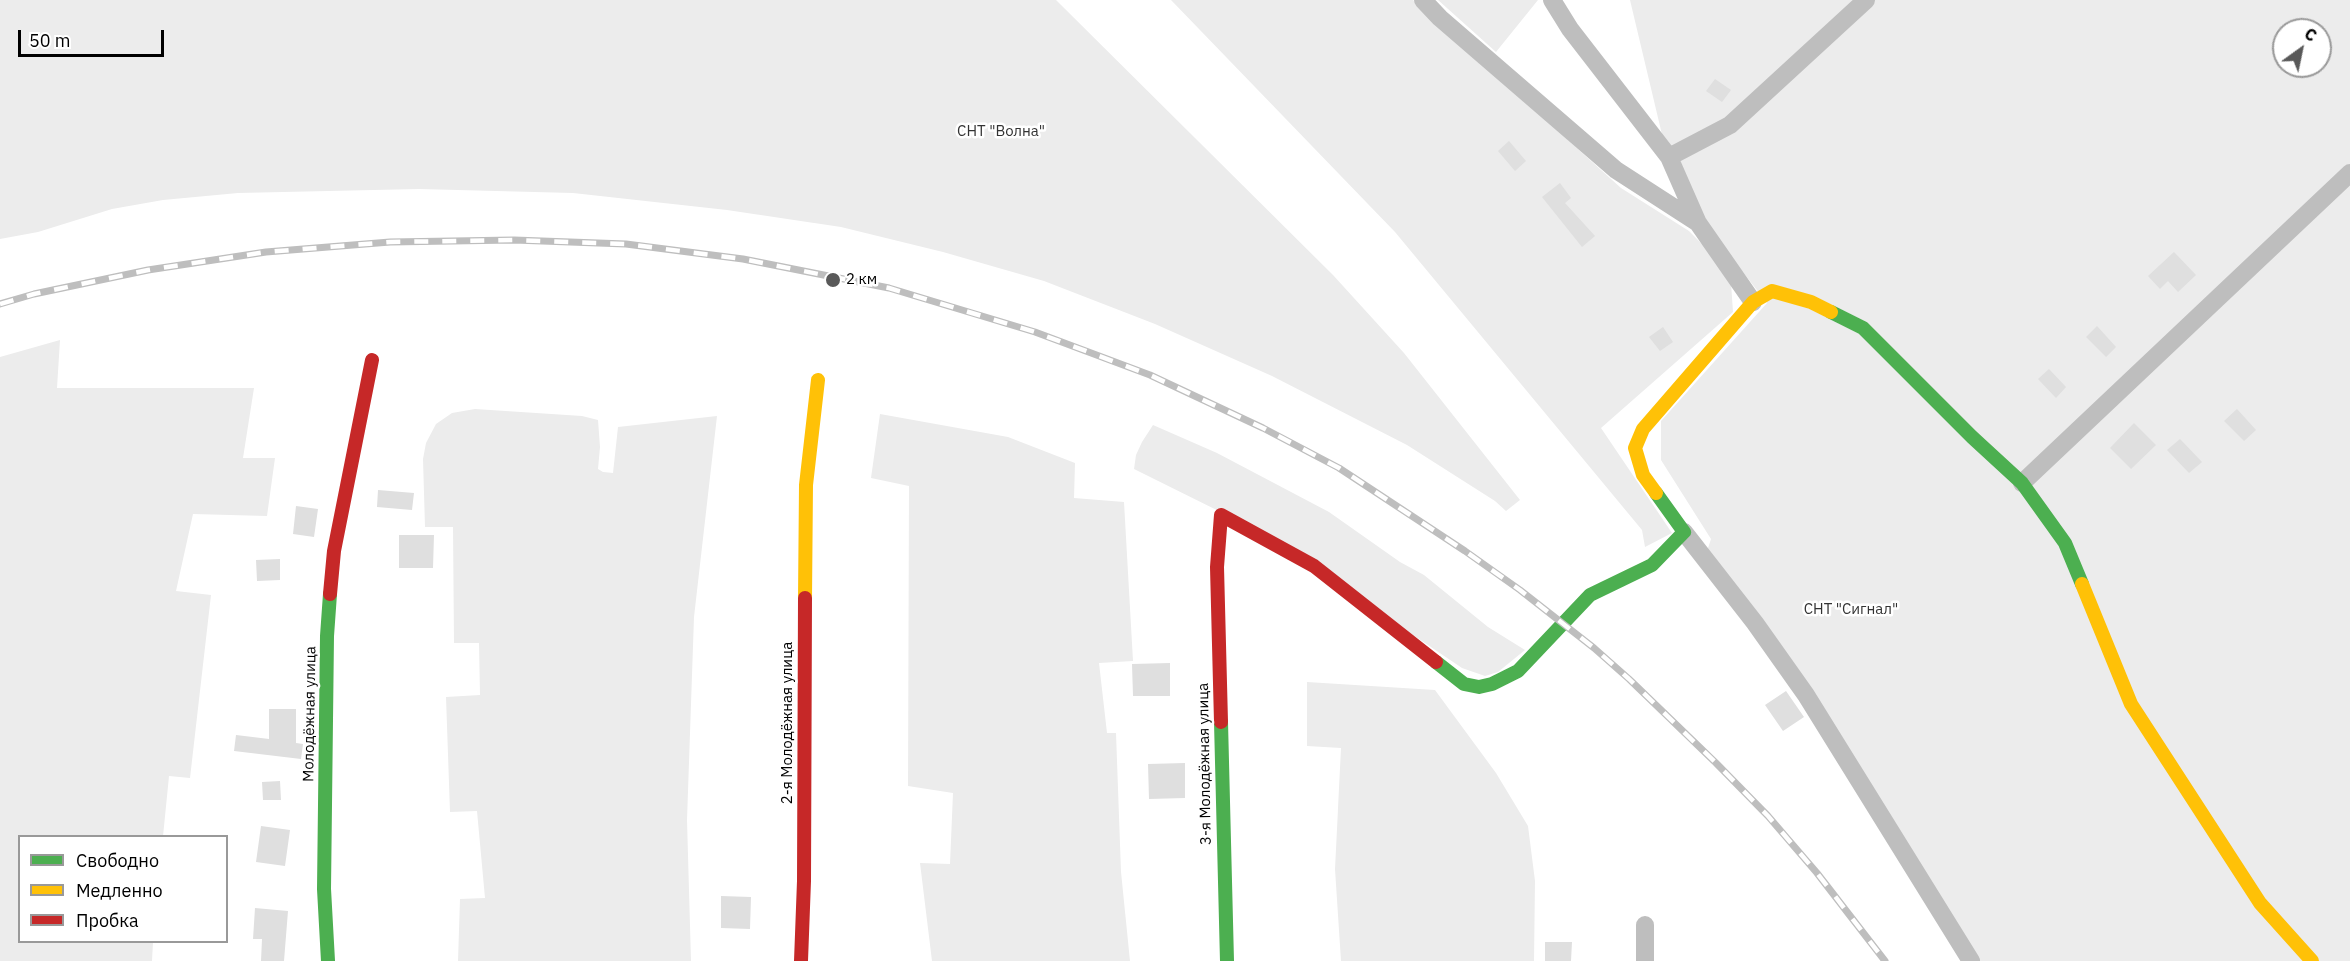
<!DOCTYPE html>
<html>
<head>
<meta charset="utf-8">
<style>
	body { margin:0 }
	#map { position:relative; width:2350px; height:961px; overflow:hidden; background:#fff; font-family:"IBM Plex Sans",sans-serif }
	canvas { display:block }
	.legend { position:absolute; left:18px; top:835px; width:210px; height:108px; box-sizing:border-box; background:#fff; border:2px solid #999; margin:0; padding:8px 10px; list-style:none; font-size:18px; color:#000 }
	.legend li { display:flex; align-items:center; gap:12px; height:30px }
	.legend b { width:30px; border:2px solid #999 }
	.north { position:absolute; left:2272px; top:18px; width:60px; height:60px; box-sizing:border-box; background:#fff; border:2px solid #999; border-radius:50%; rotate:33deg; font-size:16px; font-weight:700; line-height:24px; text-align:center; color:#000 }
	.north::after { content:''; display:block; margin:auto; width:21px; height:27px; background:#595959; clip-path:polygon(50% 0,100% 100%,50% 72%,0 100%) }
	.scale { position:absolute; left:18px; top:30px; width:146px; height:27px; box-sizing:border-box; border:3px solid #000; border-top:0; padding-left:8px; font-size:18px; line-height:21px; white-space:nowrap; color:#000; -webkit-text-stroke:4px #fff; paint-order:stroke }
</style>
</head>
<body>
<div id="map">
<canvas width="2350" height="961"></canvas>
<ul class="legend">
<li><b style="height:8px;background:#4caf50"></b>Свободно</li>
<li><b style="height:8px;background:#ffc107"></b>Медленно</li>
<li><b style="height:8px;background:#c62828"></b>Пробка</li>
</ul>
<div class="north">С</div>
<div class="scale">50 m</div>
</div>
<script>
const c = document.querySelector('canvas').getContext('2d');
c.lineJoin = 'round';
function fillPath(path, color) {
  c.fillStyle = color;
  c.fill(path, 'evenodd');
}
function toPath(rows) {
  const path = new Path2D();
  for (const r of rows) {
    path.moveTo(r[0], r[1]);
    for (let i = 2; i < r.length; i += 2) path.lineTo(r[i], r[i + 1]);
  }
  return path;
}
function strokePath(path, color, width, dash) {
  c.strokeStyle = color;
  c.lineWidth = width;
  c.lineCap = dash ? 'butt' : 'round';
  c.setLineDash(dash || []);
  c.stroke(path);
}
function label(font, color, halo, rows, align = 'center') {
  c.font = font + ' "IBM Plex Sans",sans-serif';
  c.lineWidth = 5;
  c.setLineDash([]);
  c.textBaseline = 'middle';
  c.strokeStyle = halo;
  c.fillStyle = color;
  for (const [text, x, y, turn = 0] of rows) {
    c.save();
    c.translate(x, y);
    c.rotate((+turn || 0) * Math.PI / 180);
    c.textAlign = isNaN(turn) ? turn : align;
    if (halo) c.strokeText(text, 0, 0);
    c.fillText(text, 0, 0);
    c.restore();
  }
}
fillPath(toPath([
	[0,0,1056,0,1333,275,1404,353,1520,500,1506,511,1495,501,1407,445,1272,376,1155,324,1044,281,943,252,841,227,727,210,573,193,419,189,238,193,163,200,112,209,38,232,0,239],
	[1171,0,1413,0,1621,188,1689,231,1703,245,1731,283,1733,312,1601,428,1672,533,1645,547,1642,530,1395,232],
	[1438,0,1538,0,1496,52],
	[1630,0,2350,0,2350,961,1979,961,1707,551,1711,539,1661,460,1661,421,1767,303,1707,226,1664,143],
	[2284,30,2320,30,2320,66,2284,66],
	[60,340,57,388,254,388,243,458,275,458,267,516,193,514,176,591,211,595,190,778,169,776,163,836,20,836,20,942,153,942,152,961,0,961,0,357],
	[475,409,582,416,598,420,600,447,598,469,603,472,613,473,618,427,717,416,694,617,687,820,691,961,458,961,460,899,485,898,477,811,450,812,446,697,480,695,479,643,454,643,453,527,425,527,423,459,426,443,436,424,452,413],
	[880,414,1008,437,1075,463,1074,498,1124,502,1133,661,1099,663,1107,733,1116,733,1121,872,1130,961,932,961,920,863,950,864,953,793,908,786,909,486,871,478],
	[1153,425,1217,453,1329,512,1400,562,1424,575,1488,627,1525,650,1498,672,1485,676,1462,668,1259,531,1134,469,1136,455,1142,442],
	[1307,682,1435,690,1496,773,1528,826,1535,881,1534,961,1341,961,1335,869,1341,748,1307,746]
]), '#ececec');
fillPath(toPath([
	[1715,79,1731,90,1722,102,1706,91],
	[1509,141,1526,161,1515,171,1498,151],
	[1560,183,1571,198,1565,203,1595,236,1582,247,1542,197],
	[2174,252,2196,275,2178,292,2168,281,2160,289,2148,276],
	[2097,326,2116,347,2106,357,2086,337],
	[1663,327,1673,342,1660,351,1649,337],
	[2049,369,2066,387,2056,398,2038,379],
	[2237,409,2256,430,2244,441,2224,421],
	[2134,423,2156,445,2131,469,2110,448],
	[2180,439,2202,462,2189,473,2167,450],
	[378,490,414,493,412,510,377,507],
	[296,506,318,509,314,537,293,534],
	[399,535,434,535,433,568,399,568],
	[280,559,280,580,257,581,256,560],
	[1170,663,1170,696,1133,696,1132,664],
	[1786,691,1804,717,1783,731,1765,705],
	[269,709,296,709,296,743,303,744,301,759,234,751,236,735,269,739],
	[1185,763,1185,798,1149,799,1148,764],
	[280,781,281,800,263,800,262,782],
	[261,826,290,830,285,866,256,862],
	[721,896,751,897,750,929,721,928],
	[255,908,288,911,284,961,261,961,262,939,253,939],
	[1545,942,1572,942,1571,961,1545,961]
]), '#dfdfdf');
strokePath(toPath([
	[1423,0,1440,18,1616,170,1698,223],
	[1552,0,1570,29,1669,157,1698,223,1753,302],
	[1669,157,1730,125,1866,0],
	[2022,483,2350,173],
	[1684,532,1755,623,1806,695,1971,961],
	[1645,925,1645,961]
]), '#bebebe', 18);
strokePath(toPath([
	[1831,312,1863,328,1972,437,2022,483,2065,543,2082,584],
	[1436,662,1464,684,1479,687,1492,684,1518,671,1590,595,1652,565,1684,532,1656,493],
	[1221,722,1227,961],
	[328,961,324,889,327,636,330,594]
]), '#4caf50', 14);
strokePath(toPath([
	[1656,493,1643,475,1635,448,1643,429,1753,302,1772,291,1811,302,1831,312],
	[2082,584,2131,704,2260,903,2312,961],
	[805,598,806,485,818,380]
]), '#ffc107', 14);
strokePath(toPath([
	[330,594,334,551,372,360],
	[1221,722,1217,567,1221,515,1314,566,1436,662],
	[801,961,804,881,805,598]
]), '#c62828', 14);
const rail = toPath([
	[0,304,34,294,148,270,266,252,390,242,514,240,626,244,743,259,889,288,1035,332,1150,375,1263,428,1339,468,1465,551,1520,590,1594,648,1629,679,1716,763,1768,816,1817,873,1885,961]
]);
strokePath(rail, '#bebebe', 7);
strokePath(rail, '#fff', 4.5, [14]);
for (const [x, y, r, color] of [
	[833,280,8,"#595959"]
]) {
  const dot = new Path2D();
  dot.arc(x, y, r, 0, 2 * Math.PI);
  c.fillStyle = color;
  c.fill(dot);
  strokePath(dot, '#fff', 2);
}
label('15px', '#333', '#fff', [
	["СНТ \"Волна\"",1001,132],
	["СНТ \"Сигнал\"",1851,610]
]);
label('15px', '#000', '#fff', [
	["2 км",846,280]
], 'left');
label('15px', '#000', '#fff', [
	["Молодёжная улица",310,714,-89],
	["2-я Молодёжная улица",788,723,-90],
	["3-я Молодёжная улица",1205,764,-91]
]);
</script>
</body>
</html>
